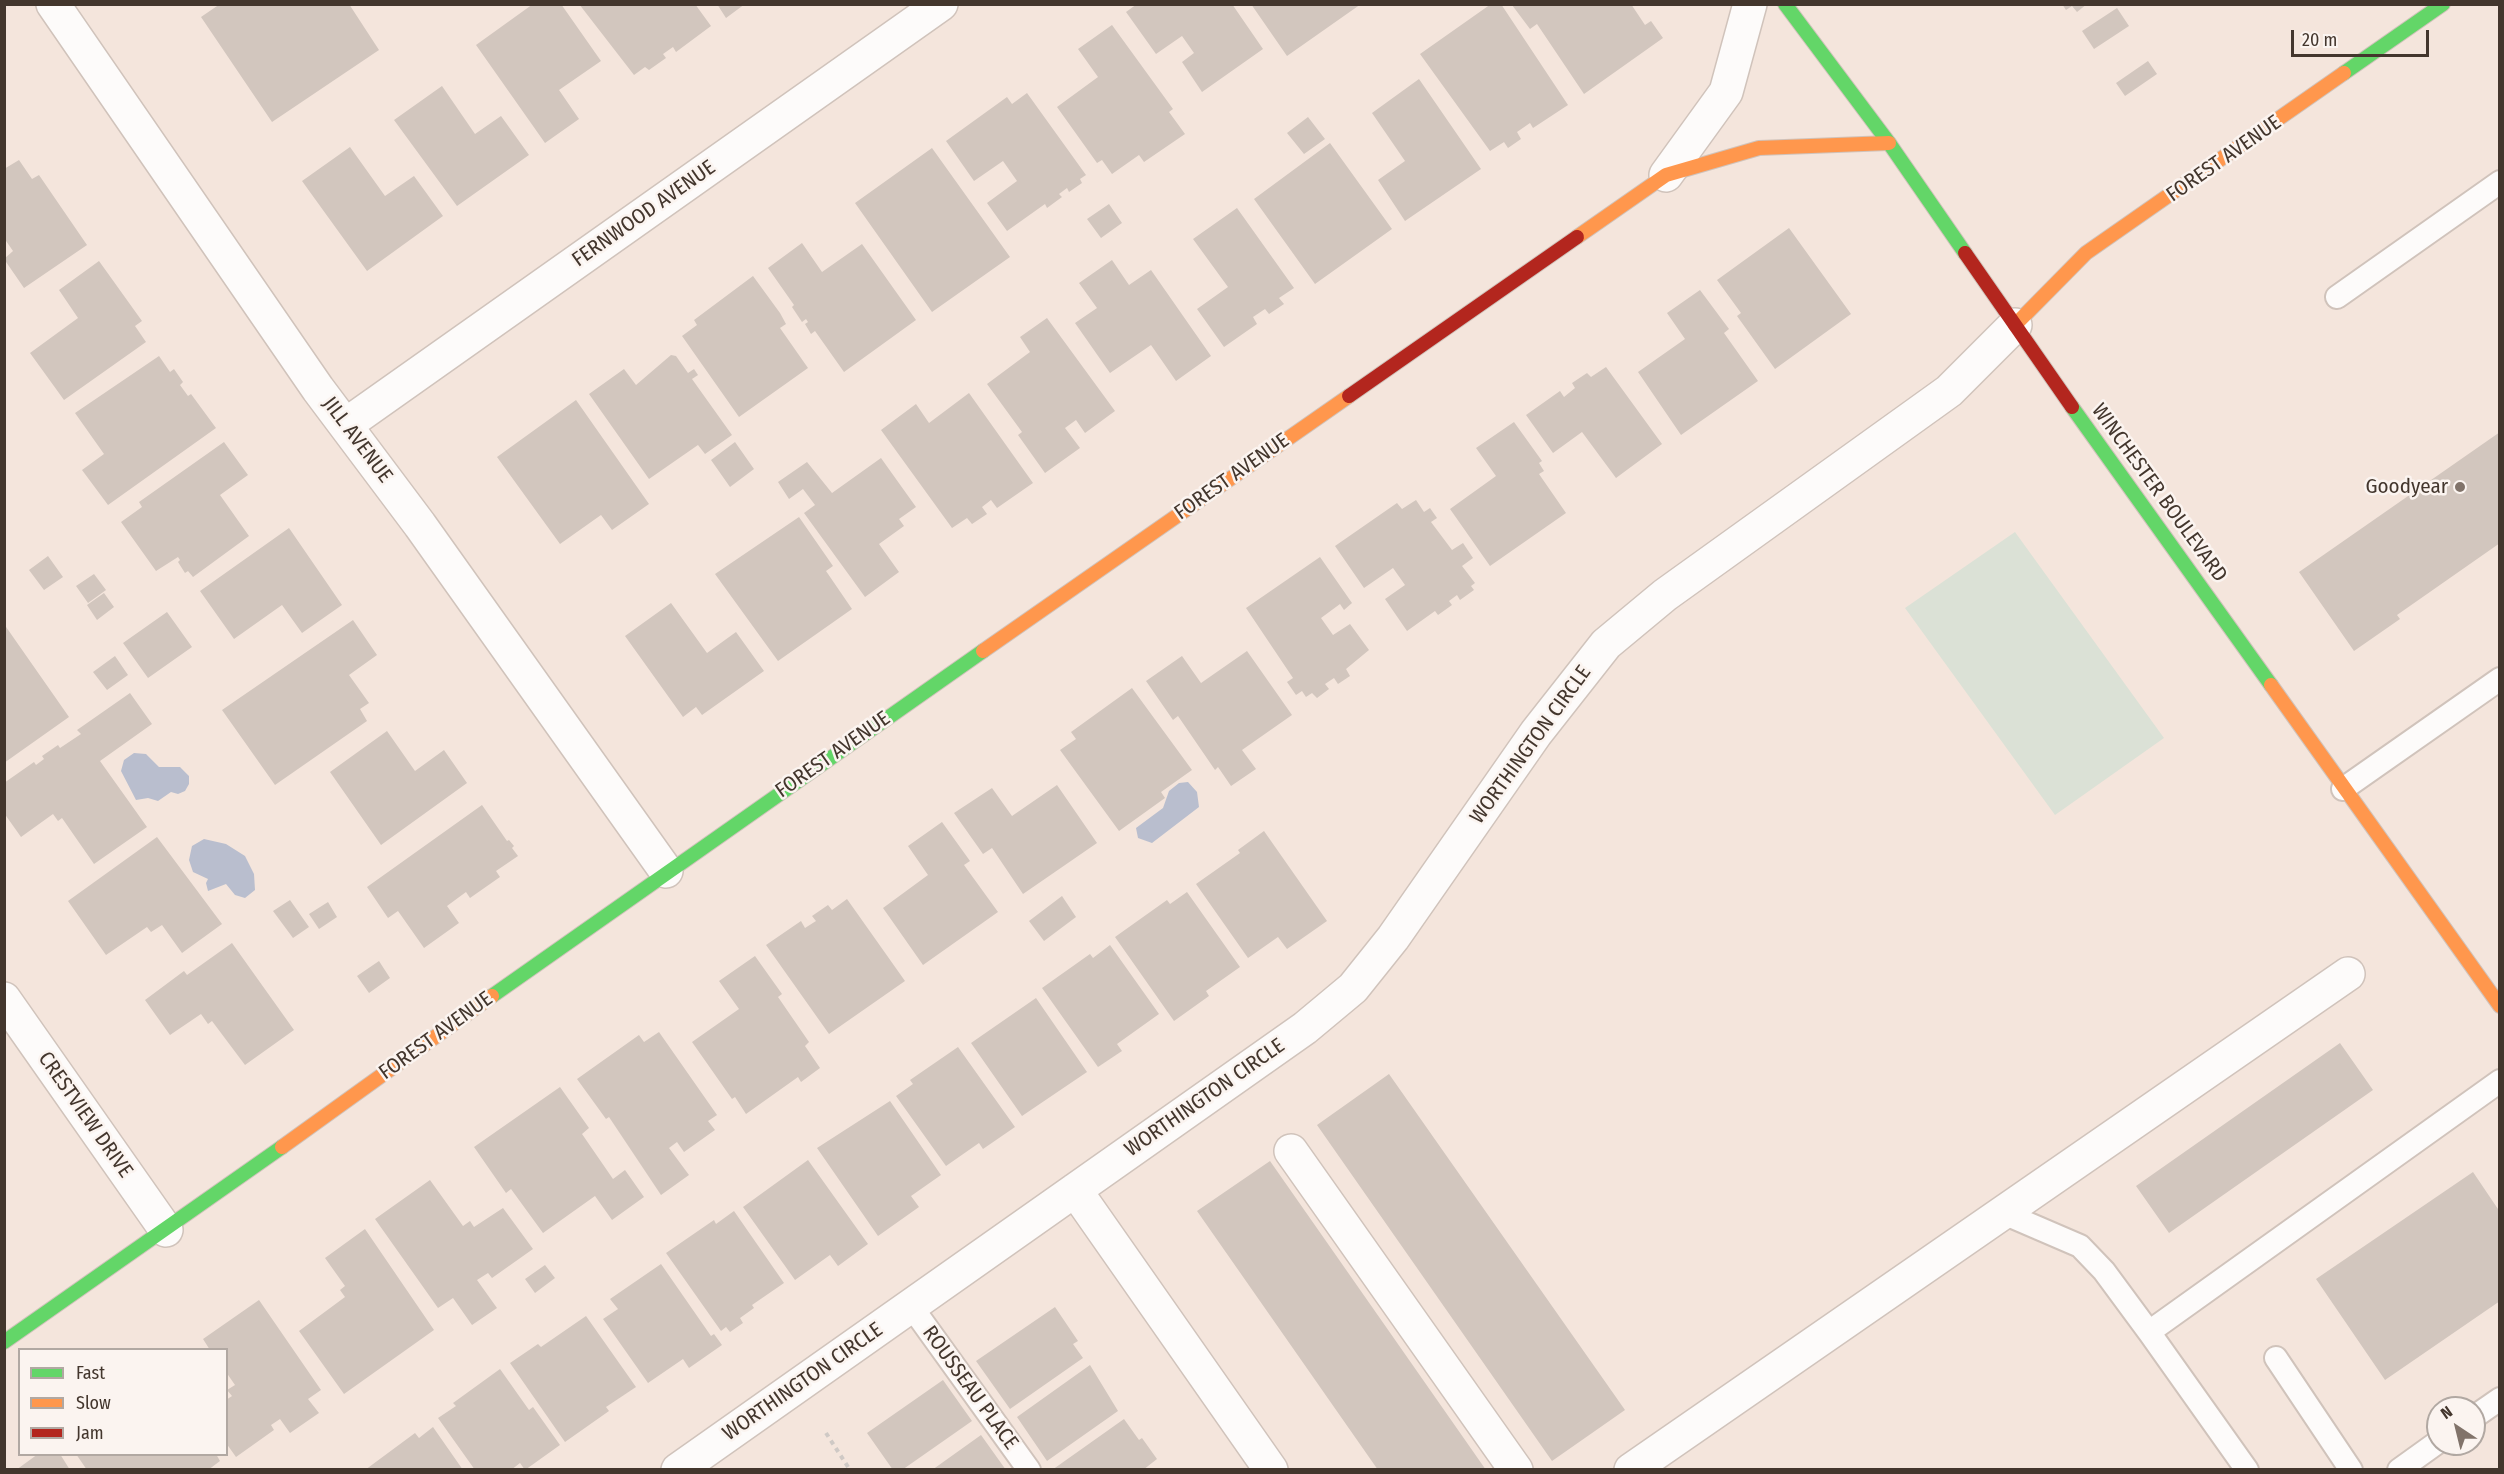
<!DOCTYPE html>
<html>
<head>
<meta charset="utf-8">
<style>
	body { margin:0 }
	#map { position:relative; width:2504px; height:1474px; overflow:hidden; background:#f4e5dc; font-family:"Fira Sans Condensed",sans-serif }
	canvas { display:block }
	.frame { position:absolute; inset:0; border:6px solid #43362d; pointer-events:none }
	.legend { position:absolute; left:18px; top:1348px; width:210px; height:108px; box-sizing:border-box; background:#fbf4f0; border:2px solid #b1a8a2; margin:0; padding:8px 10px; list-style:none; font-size:18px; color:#43362d }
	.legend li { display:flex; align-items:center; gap:12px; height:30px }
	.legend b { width:30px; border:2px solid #b1a8a2 }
	.north { position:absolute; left:2426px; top:1396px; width:60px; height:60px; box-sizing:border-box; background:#fbf4f0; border:2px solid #b1a8a2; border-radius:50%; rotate:325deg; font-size:16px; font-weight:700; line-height:24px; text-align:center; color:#43362d }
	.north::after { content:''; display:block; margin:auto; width:21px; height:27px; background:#81736a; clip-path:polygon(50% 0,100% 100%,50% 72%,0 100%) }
	.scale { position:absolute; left:2291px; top:30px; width:138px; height:27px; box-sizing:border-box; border:3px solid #43362d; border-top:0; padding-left:8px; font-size:18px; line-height:21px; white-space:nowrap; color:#43362d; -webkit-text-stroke:4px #fbf4f0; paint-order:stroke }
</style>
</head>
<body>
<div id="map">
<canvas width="2504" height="1474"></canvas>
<div class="frame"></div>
<ul class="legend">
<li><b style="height:8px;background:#63d668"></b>Fast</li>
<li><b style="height:8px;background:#ff974d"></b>Slow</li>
<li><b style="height:8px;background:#b3261e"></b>Jam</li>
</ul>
<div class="north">N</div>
<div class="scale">20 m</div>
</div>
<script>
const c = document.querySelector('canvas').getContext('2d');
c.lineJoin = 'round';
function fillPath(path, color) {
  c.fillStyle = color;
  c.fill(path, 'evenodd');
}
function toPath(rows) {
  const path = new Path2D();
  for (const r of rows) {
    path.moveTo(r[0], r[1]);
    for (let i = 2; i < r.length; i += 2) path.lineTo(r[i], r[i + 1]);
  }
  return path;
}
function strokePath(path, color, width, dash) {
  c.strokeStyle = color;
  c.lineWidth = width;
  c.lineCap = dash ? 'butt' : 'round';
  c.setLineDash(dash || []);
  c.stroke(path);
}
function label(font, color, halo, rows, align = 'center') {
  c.font = font + ' "Fira Sans Condensed",sans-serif';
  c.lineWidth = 5;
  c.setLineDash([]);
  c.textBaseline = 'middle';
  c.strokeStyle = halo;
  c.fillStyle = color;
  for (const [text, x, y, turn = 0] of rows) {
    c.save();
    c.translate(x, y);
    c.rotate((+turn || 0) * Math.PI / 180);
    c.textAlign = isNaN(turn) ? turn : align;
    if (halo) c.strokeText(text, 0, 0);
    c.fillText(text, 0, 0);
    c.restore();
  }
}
fillPath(toPath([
	[2015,532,2164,738,2055,815,1905,608]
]), '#dbe1d6');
fillPath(toPath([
	[134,753,146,754,159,767,180,767,189,776,189,784,185,791,178,794,171,792,158,801,148,798,136,800,121,771,124,760],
	[1188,782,1197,792,1199,807,1152,843,1138,838,1136,828,1163,808,1169,791,1179,783],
	[204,839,226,844,245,856,254,874,255,890,245,898,235,895,226,884,208,891,206,883,208,879,193,872,189,860,192,846]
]), '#b9bece');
fillPath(toPath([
	[220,4,349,4,379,50,272,122,201,17],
	[533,4,561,4,601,61,559,90,579,119,545,143,476,45],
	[579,4,695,4,711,26,676,52,673,47,663,54,666,58,649,70,645,67,634,75],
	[717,4,745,4,726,18],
	[1137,4,1232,4,1263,49,1202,92,1182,62,1194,53,1182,36,1156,54,1126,12],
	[1251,4,1361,4,1287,56],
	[1491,4,1501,4,1568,105,1533,128,1530,123,1517,132,1521,139,1508,148,1504,142,1490,151,1420,54],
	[1631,4,1645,25,1651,21,1663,38,1584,94,1537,24,1530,29,1512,5],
	[2062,4,2087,4,2077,12,2072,6,2066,10],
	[2117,8,2129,26,2094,49,2082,31],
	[1112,25,1173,109,1169,112,1185,134,1144,162,1139,155,1112,174,1102,160,1097,163,1057,107,1098,77,1078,49],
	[2148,61,2157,74,2125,96,2116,83],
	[1419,79,1481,169,1405,221,1378,180,1405,161,1372,113],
	[442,86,475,134,501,116,529,155,457,206,394,120],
	[1027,93,1086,175,1080,179,1082,183,1069,192,1067,188,1059,194,1062,197,1047,208,1045,204,1007,231,987,203,1017,181,1003,161,974,181,946,141,1007,97,1012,104],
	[1308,117,1325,139,1304,154,1287,133],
	[1330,143,1392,229,1315,284,1254,199],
	[350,147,385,196,414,176,443,216,367,271,302,181],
	[932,148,1010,257,932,312,855,203],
	[19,160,32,179,39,175,87,245,24,288,4,259,13,251,4,238,4,169],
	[1109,204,1122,223,1101,238,1087,219],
	[1237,208,1294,288,1279,298,1284,304,1269,314,1265,309,1253,317,1257,324,1224,347,1197,309,1228,287,1193,239],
	[1789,228,1851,314,1775,369,1737,316,1741,313,1717,280],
	[802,243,822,272,862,244,916,320,844,372,815,331,811,334,805,324,808,322,806,319,802,322,792,307,794,305,768,268],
	[1112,260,1129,285,1151,270,1211,356,1176,381,1151,345,1110,373,1075,323,1097,308,1079,283],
	[99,261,142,321,135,326,146,342,64,400,30,353,78,318,59,290],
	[753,276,780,313,786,324,780,328,808,368,739,417,682,336,697,325,694,320],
	[1700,290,1729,329,1724,333,1758,381,1681,435,1638,372,1685,339,1667,313],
	[1047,318,1115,411,1085,433,1076,420,1065,428,1080,448,1045,473,1018,435,1022,432,987,384,1030,352,1020,337],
	[671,355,676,356,688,373,694,369,698,375,692,379,732,435,705,454,698,445,649,479,589,394,624,369,636,385],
	[159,356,170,372,174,369,183,382,180,385,188,396,191,394,216,428,108,505,82,470,104,454,75,413],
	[1606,367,1662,444,1616,478,1582,432,1553,453,1526,415,1560,391,1564,397,1575,388,1572,383,1587,373,1591,377],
	[969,393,1033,483,997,508,991,500,982,507,987,514,972,524,967,518,952,528,881,430,916,404,929,423],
	[576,400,649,504,612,530,601,515,560,544,497,457],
	[1514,422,1542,461,1539,463,1544,471,1539,474,1566,513,1490,566,1450,509,1496,476,1476,448],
	[2500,432,2500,543,2397,615,2400,619,2354,651,2299,572],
	[224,442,248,475,220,495,249,536,193,577,188,571,185,573,178,562,180,560,178,557,156,571,121,522,142,507,139,502],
	[735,442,754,469,730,487,711,460],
	[881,458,916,507,899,519,904,526,879,544,899,572,865,597,804,513,815,505,803,489,789,499,778,482,807,462,832,493],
	[1416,500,1424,512,1430,508,1437,518,1431,522,1452,550,1463,543,1473,558,1462,566,1475,583,1471,586,1474,590,1460,600,1457,595,1449,601,1452,605,1438,615,1435,611,1407,631,1385,599,1405,585,1393,568,1364,588,1335,546,1397,503,1402,509],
	[799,517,833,566,826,571,852,609,778,661,715,574],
	[289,528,342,605,302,633,282,605,234,639,200,591],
	[48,556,63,577,44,590,29,570],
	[1320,557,1352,603,1344,610,1340,604,1321,618,1333,635,1350,624,1369,650,1346,669,1350,676,1338,684,1334,678,1325,684,1329,689,1317,698,1312,693,1306,697,1302,691,1296,695,1287,682,1293,678,1246,608],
	[94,574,106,590,88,603,76,586],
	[104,593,114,607,97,620,87,605],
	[671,603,707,653,736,632,764,671,702,715,696,707,683,717,625,636],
	[167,612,192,647,148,678,123,643],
	[353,620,377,655,349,675,369,703,360,709,367,721,275,785,222,710],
	[4,624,69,717,4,763],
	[1247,651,1292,715,1242,750,1256,769,1231,786,1218,767,1215,770,1178,716,1173,720,1146,681,1182,656,1201,683],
	[115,656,128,675,107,690,93,672],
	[1132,688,1192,770,1161,792,1165,798,1119,831,1060,750,1076,739,1071,732],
	[130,693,152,724,100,761,147,827,94,864,62,818,58,821,53,814,21,837,4,813,4,783,34,762,36,765,44,759,42,756,58,745,60,748,81,734,77,730],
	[387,731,415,771,444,750,467,783,381,845,330,772],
	[1057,785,1097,843,1023,894,992,848,983,854,954,813,992,788,1012,816],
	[482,805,507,841,509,840,514,846,512,848,518,856,496,871,500,877,470,898,466,892,447,906,459,923,424,948,398,911,388,918,367,887],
	[942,822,970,861,964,865,998,912,923,965,883,908,928,875,908,846],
	[1264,831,1327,921,1287,949,1278,937,1248,958,1196,884,1240,853,1238,850],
	[157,837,222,924,182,953,162,925,151,932,147,927,106,955,68,901],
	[1187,892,1240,967,1206,991,1209,996,1174,1021,1115,937,1167,900,1170,904],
	[1062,896,1076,917,1044,941,1029,921],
	[847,899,905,981,829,1034,766,945,801,921,805,928,816,921,812,916,828,905,832,910],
	[290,900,309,927,293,938,273,911],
	[328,902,337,917,319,929,309,914],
	[232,943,294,1030,245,1065,212,1021,208,1024,201,1014,170,1035,145,1000,184,971,187,975],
	[1110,945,1159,1014,1117,1044,1122,1051,1098,1067,1042,988,1090,954,1093,958],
	[755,956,782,994,778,997,809,1042,805,1046,820,1068,801,1082,798,1077,746,1114,735,1097,732,1099,692,1042,739,1009,719,981],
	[379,961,390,978,369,993,357,976],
	[1036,998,1087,1072,1022,1116,971,1043],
	[659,1032,717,1115,708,1121,715,1130,684,1152,677,1142,669,1148,689,1175,661,1195,609,1117,606,1119,577,1079,639,1035,644,1042],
	[2340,1043,2373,1090,2169,1233,2136,1186],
	[958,1047,1015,1127,983,1149,979,1143,946,1166,896,1096,913,1084,910,1080],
	[1389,1074,1625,1410,1552,1461,1317,1125],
	[560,1087,589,1128,582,1134,613,1179,625,1170,644,1197,612,1220,595,1196,543,1233,511,1189,506,1193,474,1147],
	[890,1101,941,1175,911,1196,919,1207,878,1236,817,1148],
	[808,1160,868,1244,838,1266,830,1255,795,1280,743,1207],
	[1270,1161,1486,1470,1378,1470,1197,1211],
	[2473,1172,2500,1212,2500,1301,2385,1380,2316,1279],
	[430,1180,463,1226,470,1221,474,1227,503,1208,533,1249,492,1278,488,1273,477,1280,497,1308,472,1325,453,1298,438,1308,375,1219],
	[734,1211,784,1283,752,1305,754,1308,740,1318,743,1323,730,1332,726,1327,721,1331,666,1253,714,1220,716,1224],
	[365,1229,434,1330,344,1394,299,1331,345,1297,340,1290,345,1286,325,1258],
	[661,1264,711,1336,714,1334,722,1345,689,1368,683,1359,648,1383,603,1319,618,1309,610,1299],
	[545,1265,555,1278,535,1293,525,1279],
	[259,1300,321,1390,308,1399,319,1413,290,1433,280,1419,271,1425,274,1430,236,1457,226,1443,226,1400,232,1396,227,1390,235,1385,226,1372,226,1350,210,1350,203,1339],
	[1055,1307,1078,1341,1073,1344,1083,1358,1010,1409,976,1361],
	[586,1316,636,1387,606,1407,609,1411,565,1442,510,1363,538,1344,541,1347],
	[1090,1365,1118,1411,1047,1461,1017,1417],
	[500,1369,529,1410,533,1407,560,1445,525,1470,520,1463,511,1470,475,1470,438,1418,456,1406,453,1403],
	[943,1380,972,1421,902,1470,893,1470,867,1433],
	[1124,1419,1139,1440,1142,1438,1157,1459,1143,1470,1052,1470],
	[433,1427,463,1470,365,1470,415,1433,419,1438],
	[981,1435,1006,1470,932,1470],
	[38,1454,60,1454,70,1470,16,1470],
	[76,1454,216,1454,220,1461,208,1470,87,1470]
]), '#d2c6be');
const lane = toPath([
	[2337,297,2500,182],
	[2343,789,2500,679],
	[2001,1212,2080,1246,2104,1271,2149,1332,2500,1081],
	[911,1306,1029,1470],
	[2149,1332,2247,1470],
	[2276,1358,2351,1470],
	[2474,1417,2500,1399],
	[2399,1470,2438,1442]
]);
const street = toPath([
	[53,4,318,389,420,525,666,871],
	[1666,175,1726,92,1750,4],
	[347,424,941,4],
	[4,999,166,1230],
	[1291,1151,1516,1470],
	[1075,1190,1271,1470],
	[678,1470,1305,1028,1353,988,1393,938,1536,733,1606,644,1665,595,1949,391,2015,325],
	[1631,1470,2348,974]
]);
const fast = toPath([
	[1785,4,1889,143,1965,253],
	[2344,73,2443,4],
	[2072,407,2271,685],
	[492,996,983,651],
	[4,1342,282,1147]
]);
const slow = toPath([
	[1577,237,1666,175,1759,148,1889,143],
	[2015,325,2086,253,2344,73],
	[983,651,1349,396],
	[2271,685,2500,1006],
	[282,1147,492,996]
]);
const jam = toPath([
	[1965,253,2072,407],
	[1349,396,1577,237]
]);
strokePath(lane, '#d0c3bb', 26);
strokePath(street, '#d0c3bb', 36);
strokePath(fast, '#d0c3bb', 16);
strokePath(slow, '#d0c3bb', 16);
strokePath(jam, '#d0c3bb', 16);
strokePath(toPath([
	[826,1433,850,1470]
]), '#cfc9c5', 4, [4.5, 4.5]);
strokePath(lane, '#fdfbfa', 22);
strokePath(street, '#fdfbfa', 33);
strokePath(fast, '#63d668', 14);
strokePath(slow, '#ff974d', 14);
strokePath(jam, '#b3261e', 14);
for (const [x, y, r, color] of [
	[2460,487,6,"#81736a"]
]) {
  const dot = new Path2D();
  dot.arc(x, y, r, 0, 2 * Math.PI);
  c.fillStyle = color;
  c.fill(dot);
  strokePath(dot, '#fbf4f0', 2);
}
label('21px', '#43362d', '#fbf4f0', [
	["FOREST AVENUE",2224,159,-35],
	["FERNWOOD AVENUE",644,214,-35],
	["JILL AVENUE",357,440,53],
	["FOREST AVENUE",1232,477,-35],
	["WINCHESTER BOULEVARD",2159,493,54],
	["WORTHINGTON CIRCLE",1531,745,-54],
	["FOREST AVENUE",833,755,-35],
	["FOREST AVENUE",436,1036,-36],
	["WORTHINGTON CIRCLE",1205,1098,-35],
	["CRESTVIEW DRIVE",85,1115,55],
	["WORTHINGTON CIRCLE",803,1382,-35],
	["ROUSSEAU PLACE",970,1388,54]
]);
label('21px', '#43362d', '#fbf4f0', [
	["Goodyear",2448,487]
], 'right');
</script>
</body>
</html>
